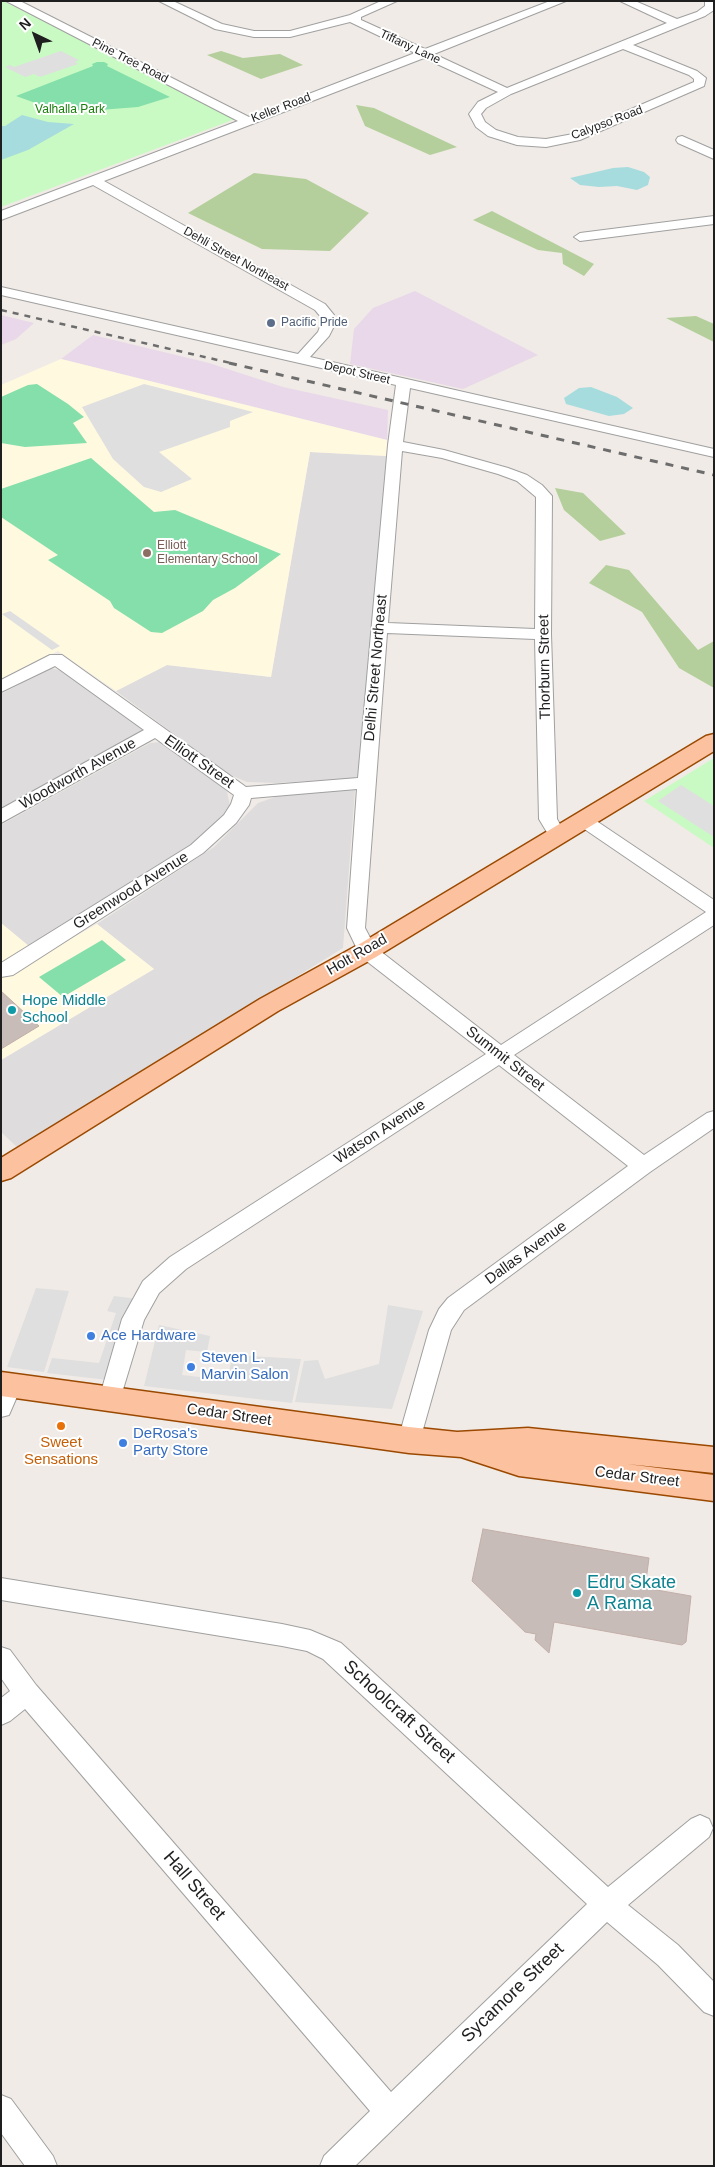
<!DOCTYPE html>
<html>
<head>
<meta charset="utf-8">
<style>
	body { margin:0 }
	#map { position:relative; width:715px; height:2167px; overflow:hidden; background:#f0ebe6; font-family:Helvetica,sans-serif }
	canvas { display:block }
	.frame { position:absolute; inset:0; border:2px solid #1f1f1f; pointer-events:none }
	.north { position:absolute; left:10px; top:10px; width:50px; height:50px; -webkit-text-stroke:4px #fff; paint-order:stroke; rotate:318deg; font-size:14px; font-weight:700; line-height:20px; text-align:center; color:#1f1f1f }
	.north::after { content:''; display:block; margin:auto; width:18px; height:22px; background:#1f1f1f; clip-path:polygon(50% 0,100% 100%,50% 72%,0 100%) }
</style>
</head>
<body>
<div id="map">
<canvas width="715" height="2167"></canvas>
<div class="frame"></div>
<div class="north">N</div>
</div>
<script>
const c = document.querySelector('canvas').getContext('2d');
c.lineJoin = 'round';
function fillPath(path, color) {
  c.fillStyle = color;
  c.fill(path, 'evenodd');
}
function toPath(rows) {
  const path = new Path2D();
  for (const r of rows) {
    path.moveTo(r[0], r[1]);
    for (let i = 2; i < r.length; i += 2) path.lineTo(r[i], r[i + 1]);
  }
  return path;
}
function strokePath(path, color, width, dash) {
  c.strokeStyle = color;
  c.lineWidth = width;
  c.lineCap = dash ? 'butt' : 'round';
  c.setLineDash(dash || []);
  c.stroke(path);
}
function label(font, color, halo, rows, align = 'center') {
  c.font = font + ' Helvetica,sans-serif';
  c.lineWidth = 4;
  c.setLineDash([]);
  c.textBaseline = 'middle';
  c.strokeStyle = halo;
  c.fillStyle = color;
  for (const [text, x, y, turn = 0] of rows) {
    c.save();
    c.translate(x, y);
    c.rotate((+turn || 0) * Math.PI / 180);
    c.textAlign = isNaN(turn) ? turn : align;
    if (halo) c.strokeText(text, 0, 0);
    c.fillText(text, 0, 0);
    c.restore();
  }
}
fillPath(toPath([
	[310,452,387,456,360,775,357,778,277,783,247,782,228,774,116,691,167,665,271,677],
	[51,668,63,671,142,727,142,730,136,740,1,814,1,694],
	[161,742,218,781,227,792,231,810,216,829,31,948,1,923,1,825,150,743],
	[355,790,343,948,18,1148,1,1132,1,1060,154,969,97,924,214,847,258,803,289,792]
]), '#dedcdd');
fillPath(toPath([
	[415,291,538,355,463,389,350,364,354,329,373,308],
	[1,315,34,323,16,339,1,345],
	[93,335,209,363,283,387,388,410,387,440,61,359]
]), '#e9d8e9');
fillPath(toPath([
	[61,359,387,440,387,456,310,452,271,677,167,665,116,691,58,651,1,680,1,385],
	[1,923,41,956,97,924,154,969,1,1060]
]), '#fff9e0');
fillPath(toPath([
	[221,51,243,58,280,54,303,65,261,79,207,55],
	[356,105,374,108,457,147,430,155,365,126],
	[254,173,306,179,369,213,330,251,262,249,188,213],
	[492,211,594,264,584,276,563,264,562,253,538,250,473,220],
	[696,316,714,324,714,342,666,318],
	[555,488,583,493,626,534,600,541,564,510],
	[606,565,629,570,698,650,714,641,714,688,679,668,642,612,589,583]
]), '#b4cf9b');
fillPath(toPath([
	[1,1,3,1,238,118,1,207],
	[714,758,714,848,644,801]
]), '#cafac3');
fillPath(toPath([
	[97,62,104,62,108,64,107,66,170,97,138,107,87,111,41,105,16,96,93,66,92,64],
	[37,384,68,404,84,417,73,423,87,443,25,447,1,443,1,397,28,385],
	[91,458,154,512,175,510,281,554,235,588,213,600,203,611,162,633,151,632,114,608,110,601,48,560,58,555,1,517,1,489],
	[102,940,126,960,63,997,39,977]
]), '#84dfaa');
fillPath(toPath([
	[61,51,79,60,75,62,78,64,40,77,34,74,25,77,5,67,10,65,14,67],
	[144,384,253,412,230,421,230,427,159,452,192,479,161,492,144,487,113,459,82,407],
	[10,611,60,646,52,650,2,614],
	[681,785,714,806,714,837,658,801],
	[36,1288,69,1291,44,1372,7,1367],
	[114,1296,138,1299,108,1380,47,1373,52,1358,99,1363,116,1313,107,1311],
	[388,1305,423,1311,392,1409,295,1402,304,1361,318,1360,325,1379,379,1364],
	[159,1325,210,1336,207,1352,186,1350,182,1375,227,1380,233,1355,301,1359,292,1403,144,1386]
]), '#dfdfdf');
fillPath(toPath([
	[22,115,48,122,74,124,28,150,1,160,1,126,5,126],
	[628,167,644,172,650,177,648,185,637,190,617,186,599,187,580,185,570,178,613,168],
	[591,387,617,397,633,408,624,414,609,416,566,404,564,398,579,388]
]), '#a6dcde');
const building = toPath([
	[1,991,39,1026,1,1049,1,991],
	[483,1529,649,1558,645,1588,691,1596,686,1642,682,1645,554,1622,549,1653,535,1640,536,1634,525,1632,472,1581,483,1529]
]);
fillPath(building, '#c8bcb9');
strokePath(building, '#c2aea8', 1);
const minor = toPath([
	[6,1,20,1,249,117,415,53,350,22,290,37,254,37,215,29,159,1,173,1,222,24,254,31,290,31,350,15,381,1,397,1,361,17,361,20,425,49,550,1,566,1,434,54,507,88,667,23,620,1,635,1,677,19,697,12,705,6,705,1,714,1,714,10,705,16,633,45,697,71,706,78,704,86,580,140,546,147,517,145,488,136,476,127,469,114,478,102,498,92,424,58,104,181,325,304,334,315,335,324,329,336,310,357,714,449,714,457,410,388,403,442,444,450,508,468,527,475,542,485,552,496,551,634,557,819,566,835,563,839,557,841,551,839,539,819,535,639,387,633,365,928,375,947,501,1045,706,912,577,824,574,820,577,816,583,814,589,816,714,900,714,925,514,1055,644,1155,707,1113,714,1111,714,1128,650,1172,464,1310,451,1330,420,1440,417,1447,409,1450,401,1447,398,1440,429,1330,439,1309,448,1298,628,1166,499,1065,186,1269,159,1293,144,1320,118,1406,110,1408,102,1406,99,1399,122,1319,143,1281,170,1257,486,1054,360,956,358,951,347,928,357,789,251,798,249,805,236,823,203,853,13,975,1,977,1,963,191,845,224,815,231,804,234,795,155,738,1,823,1,809,144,730,55,666,1,692,1,680,50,655,62,655,246,787,358,778,388,445,396,385,1,295,1,287,298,354,318,332,321,324,320,316,315,310,93,185,1,220,1,211,238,121,6,1],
	[623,49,689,75,694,79,694,82,573,134,546,139,518,137,496,130,485,122,481,114,486,108,511,94,623,49],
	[402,451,442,458,498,474,517,481,536,497,535,629,388,623,402,451],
	[682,136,714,150,714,159,678,143,676,140,678,137,682,136],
	[714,216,714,224,580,241,574,237,580,233,714,216],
	[11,1376,19,1378,22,1385,9,1415,1,1417,1,1382,3,1378,11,1376],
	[1,1578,282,1624,310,1630,341,1643,608,1887,691,1819,700,1815,709,1819,713,1828,709,1837,628,1905,678,1945,714,1982,714,2016,704,2012,658,1965,607,1922,355,2166,320,2166,324,2156,370,2111,25,1709,10,1721,1,1725,1,1698,10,1691,1,1678,1,1647,10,1650,36,1685,391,2092,587,1904,323,1659,307,1651,282,1646,1,1600,1,1578],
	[1,2095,11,2099,53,2156,57,2166,25,2166,1,2133,1,2095]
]);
const major = toPath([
	[714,734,714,751,376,957,278,1011,11,1178,1,1181,1,1158,260,999,358,945,706,736,714,734],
	[1,1372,409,1427,457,1432,528,1428,714,1447,714,1473,627,1464,714,1475,714,1501,519,1476,461,1457,409,1453,1,1396,1,1372]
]);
strokePath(minor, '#a0a0a0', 2);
strokePath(major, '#9b4900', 3);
fillPath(minor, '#fff');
fillPath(major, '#fcc29f');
strokePath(toPath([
	[1,310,235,364]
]), '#6d6d6d', 2.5, [6, 6]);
strokePath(toPath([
	[229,363,714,475]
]), '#6d6d6d', 3, [8, 8]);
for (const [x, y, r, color] of [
	[271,323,5,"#5c6f8a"],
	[147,553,5,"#8d6e63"],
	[12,1010,5,"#0f9aa8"],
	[91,1336,5,"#3f7fe0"],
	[191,1367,5,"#3f7fe0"],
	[61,1426,5,"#e8710a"],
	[123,1443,5,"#3f7fe0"],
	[577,1593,5,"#0f9aa8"]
]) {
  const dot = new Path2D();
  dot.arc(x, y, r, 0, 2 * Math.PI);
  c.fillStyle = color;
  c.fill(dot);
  strokePath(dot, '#fff', 2);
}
label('12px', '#1f1f1f', '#fff', [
	["Tiffany Lane",410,47,25],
	["Pine Tree Road",130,61,27],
	["Keller Road",281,108,-21],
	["Calypso Road",607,123,-21],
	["Dehli Street Northeast",236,259,29],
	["Depot Street",357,373,13]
]);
label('12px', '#197f0b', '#fff', [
	["Valhalla Park",70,110]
]);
label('12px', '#4e5e75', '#fff', [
	["Pacific Pride",281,323]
], 'left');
label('12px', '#785e54', '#fff', [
	["Elliott",157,546],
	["Elementary School",157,560]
], 'left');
label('15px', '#1f1f1f', '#fff', [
	["Thorburn Street",545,667,-91],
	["Delhi Street Northeast",376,668,-85],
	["Elliott Street",199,762,35],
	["Woodworth Avenue",78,774,-29],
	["Greenwood Avenue",131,891,-32],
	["Holt Road",357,955,-30],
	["Summit Street",505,1059,38],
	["Watson Avenue",380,1132,-33],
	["Dallas Avenue",526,1253,-36],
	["Cedar Street",229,1415,8],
	["Cedar Street",637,1477,7]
]);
label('15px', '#0d838f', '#fff', [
	["Hope Middle",22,1001],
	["School",22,1018]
], 'left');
label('15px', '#366cbe', '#fff', [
	["Ace Hardware",101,1336],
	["Steven L.",201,1358],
	["Marvin Salon",201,1375],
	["DeRosa's",133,1434],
	["Party Store",133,1451]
], 'left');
label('15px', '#c56008', '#fff', [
	["Sweet",61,1443],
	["Sensations",61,1460]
]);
label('18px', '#0d838f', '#fff', [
	["Edru Skate",587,1583],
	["A Rama",587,1604]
], 'left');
label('18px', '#1f1f1f', '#fff', [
	["Schoolcraft Street",399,1712,42],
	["Hall Street",194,1886,49],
	["Sycamore Street",513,1993,-44]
]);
</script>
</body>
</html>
